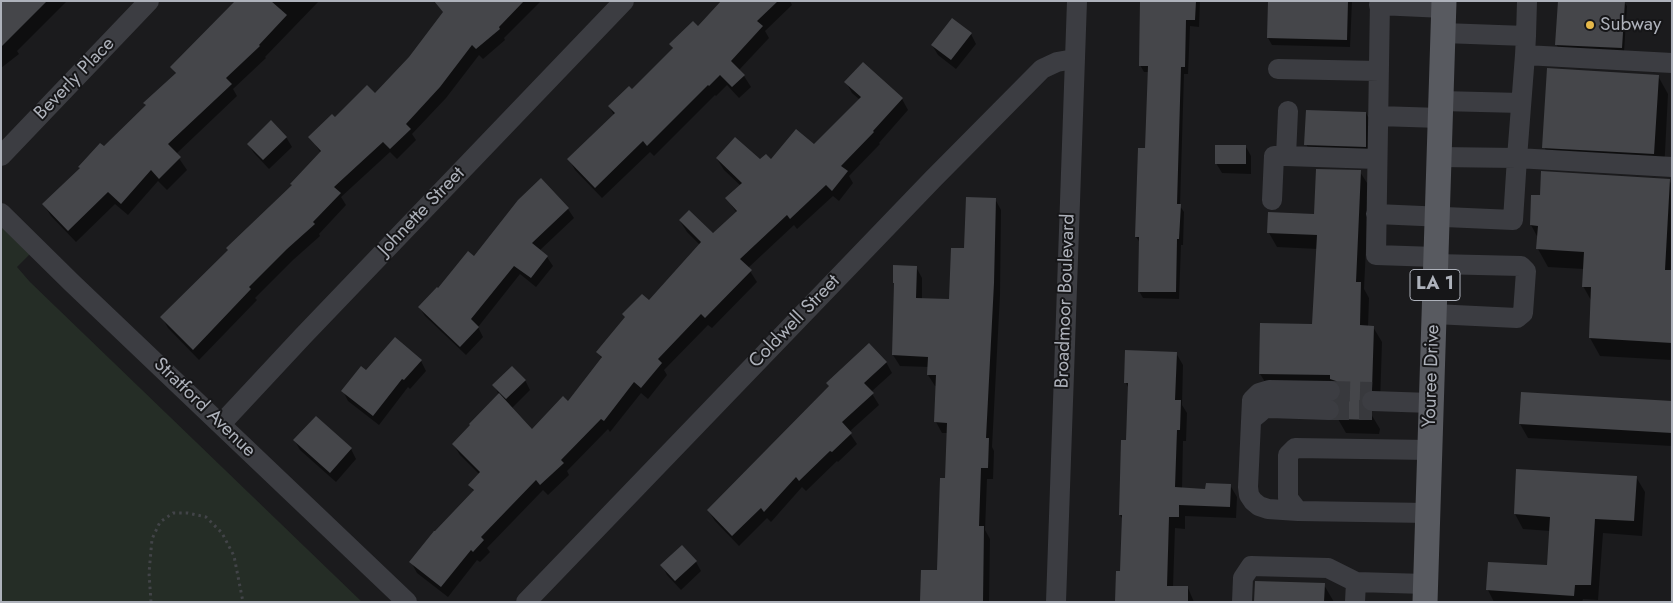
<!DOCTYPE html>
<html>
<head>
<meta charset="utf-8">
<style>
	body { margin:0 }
	#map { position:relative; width:1673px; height:603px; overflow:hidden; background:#1b1b1d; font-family:Jost,sans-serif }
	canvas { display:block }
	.frame { position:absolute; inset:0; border:2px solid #aeb2bb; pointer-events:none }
</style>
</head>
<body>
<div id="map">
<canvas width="1673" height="603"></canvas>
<div class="frame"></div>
</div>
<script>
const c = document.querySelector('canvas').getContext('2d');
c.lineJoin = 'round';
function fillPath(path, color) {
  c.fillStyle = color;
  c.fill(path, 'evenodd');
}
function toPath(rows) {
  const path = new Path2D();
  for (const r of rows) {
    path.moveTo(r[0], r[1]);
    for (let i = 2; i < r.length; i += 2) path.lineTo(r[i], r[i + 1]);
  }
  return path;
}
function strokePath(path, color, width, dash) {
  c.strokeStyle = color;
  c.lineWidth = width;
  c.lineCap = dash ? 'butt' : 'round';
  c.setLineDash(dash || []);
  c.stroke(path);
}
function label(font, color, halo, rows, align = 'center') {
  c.font = font + ' Jost,sans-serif';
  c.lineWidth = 4;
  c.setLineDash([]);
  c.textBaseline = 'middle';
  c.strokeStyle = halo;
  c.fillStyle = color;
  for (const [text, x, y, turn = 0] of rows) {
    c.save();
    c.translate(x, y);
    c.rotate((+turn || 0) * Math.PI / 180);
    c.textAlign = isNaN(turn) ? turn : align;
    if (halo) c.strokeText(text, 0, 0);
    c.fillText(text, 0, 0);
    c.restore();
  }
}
fillPath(toPath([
	[1,213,36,248,17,267,30,282,362,602,1,602]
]), '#252d26');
fillPath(toPath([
	[2,1,67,1,17,51,19,54,1,68],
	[237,1,319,1,265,57,266,58,233,89,237,96,176,154,187,170,167,190,158,181,128,215,115,204,76,242,51,216,44,205,147,106,176,74,171,67],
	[481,1,541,1,504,38,505,40,483,59,479,55,446,98,412,134,416,140,397,159,390,152,341,197,346,205,319,234,320,236,293,260,255,298,257,300,199,360,168,328,162,317,293,186,291,184,321,153,310,137,335,118,375,95],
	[723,1,790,1,792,5,765,31,769,38,739,70,744,76,751,87,739,98,727,85,716,96,715,95,654,156,650,152,602,198,575,170,569,159,614,115,609,106,632,91,673,49,670,44,698,28],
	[1142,1,1200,1,1199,27,1190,26,1188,74,1184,74,1180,206,1184,212,1183,245,1181,245,1179,299,1143,298,1139,291,1141,244,1136,237,1146,149,1149,72,1144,72,1140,65],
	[1269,1,1352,1,1350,47,1272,45,1268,38],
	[1624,2,1627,6,1624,52,1559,49,1556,44],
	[971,34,976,44,956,69,938,55,932,45],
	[1658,76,1668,94,1664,172,1554,165,1544,147],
	[846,82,902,99,908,110,879,143,880,144,849,176,853,183,839,201,833,196,797,229,794,225,748,268,757,282,712,328,708,325,664,370,667,375,648,399,641,393,610,432,608,429,567,471,569,475,548,495,543,490,487,548,490,552,480,562,477,560,448,597,417,573,411,562,474,492,470,485,480,475,460,455,453,444,499,395,494,385,525,380,530,390,511,409,532,430,568,403,602,359,598,352,649,302,700,245,687,232,680,221,713,235,737,213,727,199,741,186,724,170,717,159,771,161,815,146,860,100,852,93],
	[1366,113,1374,128,1373,160,1314,159,1306,144],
	[286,137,292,147,269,169,254,153,248,144],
	[1246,147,1251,156,1251,174,1222,173,1216,163],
	[1360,172,1369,186,1364,289,1369,298,1368,327,1373,327,1382,342,1380,404,1370,409,1369,413,1371,414,1380,429,1379,434,1346,433,1338,419,1340,416,1342,394,1340,394,1337,390,1269,388,1260,374,1314,326,1318,249,1277,247,1269,233,1315,215],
	[541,180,568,209,574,218,539,251,547,257,553,266,536,287,520,274,478,327,483,337,466,355,425,316,419,307,474,258],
	[1669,180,1672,185,1672,360,1600,356,1590,338,1592,302,1583,286,1584,269,1548,267,1538,249,1538,238,1531,225,1541,196],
	[995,199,1001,210,1000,295,992,447,994,451,993,479,987,479,985,530,990,539,989,602,922,602,938,572,946,480,948,433,942,433,936,422,937,386,935,386,928,375,929,367,900,366,893,355,896,286,916,267,922,278,922,300,950,301,966,250],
	[1127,352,1176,353,1183,365,1182,405,1187,413,1186,441,1183,441,1182,489,1207,490,1230,485,1237,497,1236,518,1185,516,1185,529,1175,528,1173,587,1188,588,1194,602,1116,602,1121,572,1123,520,1120,515,1127,441,1129,389,1126,383],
	[421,361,426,371,410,389,408,387,379,425,348,401,343,391,366,371],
	[886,362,892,373,871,392,879,405,849,432,857,444,838,462,837,461,806,491,802,487,771,522,767,518,739,546,715,521,708,510],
	[1672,402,1672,446,1528,438,1520,424],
	[316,418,351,449,356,459,336,482,300,450,295,441],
	[1517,470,1636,477,1645,492,1642,536,1603,533,1598,600,1583,599,1582,602,1494,602,1488,590,1548,566,1550,531,1523,529,1515,514],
	[696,562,701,571,681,590,667,575,662,565],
	[1324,585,1334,602,1255,602]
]), '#0007');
fillPath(toPath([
	[1,1,47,1,1,47],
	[235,1,271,1,287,15,259,45,260,46,226,78,232,84,168,144,181,157,159,179,151,170,121,204,108,192,68,231,42,204,80,168,78,167,100,143,104,146,146,105,143,103,176,73,170,67],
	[434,1,524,1,499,27,500,29,476,49,472,45,440,87,406,124,411,129,390,149,383,142,334,187,341,193,313,222,315,224,287,249,249,287,251,289,193,350,160,317,228,250,226,248,292,185,290,184,321,151,308,137,332,114,335,117,367,85,375,93,409,57,443,12],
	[721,1,778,1,757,21,763,26,731,61,745,75,732,87,720,75,709,86,708,85,647,146,643,141,595,188,567,159,615,113,608,106,629,86,632,89,673,48,669,44,693,21,698,26],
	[1140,1,1196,1,1195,20,1186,20,1185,67,1181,67,1177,204,1181,204,1179,239,1177,239,1176,292,1138,292,1139,237,1135,237,1138,148,1145,148,1148,66,1139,66],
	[1268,1,1348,1,1347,40,1267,38],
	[1558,1,1625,1,1622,48,1555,45],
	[952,18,972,33,951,60,931,45],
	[863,62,903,98,873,131,874,132,841,166,848,171,832,191,826,185,790,219,787,215,740,259,752,270,705,318,701,314,658,359,662,363,641,388,634,382,604,421,601,419,561,460,564,463,540,485,536,480,481,537,484,540,473,552,471,550,441,587,409,562,434,531,435,531,474,490,468,485,480,472,452,444,470,425,469,424,499,393,532,429,563,396,568,401,602,357,596,352,625,317,622,314,642,294,649,300,701,242,679,220,689,210,713,233,737,211,725,198,742,183,716,158,735,137,760,159,766,154,771,159,796,129,814,144,861,97,844,82],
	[1547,68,1659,75,1654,154,1542,148],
	[1306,110,1366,112,1366,147,1304,145],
	[271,120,287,137,263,160,247,144],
	[1215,145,1246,145,1246,164,1215,164],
	[1316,169,1361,170,1356,282,1361,282,1360,325,1374,326,1372,389,1367,390,1362,394,1360,401,1362,407,1365,411,1372,413,1372,420,1336,419,1339,416,1341,410,1340,405,1336,401,1340,397,1342,391,1341,386,1336,381,1330,379,1330,375,1259,374,1260,323,1312,324,1317,235,1267,233,1268,212,1314,214],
	[1541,171,1670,179,1665,270,1672,270,1672,343,1589,338,1591,287,1582,287,1584,252,1536,249,1538,226,1530,225,1531,195,1540,195],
	[541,178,569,208,532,243,548,256,531,278,514,266,471,319,479,327,460,347,418,307,437,287,438,288,468,251,474,256,518,200],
	[966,197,996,198,994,283,986,438,989,438,988,468,981,468,979,526,984,526,983,602,920,601,921,570,937,570,940,478,945,478,947,423,934,422,936,375,927,375,928,357,892,355,894,283,893,283,893,265,917,266,916,298,949,299,951,248,964,248],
	[395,337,422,360,404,380,402,379,373,416,341,391,361,366,366,370],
	[869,343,887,362,864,383,874,393,842,422,852,433,832,452,830,451,799,481,796,477,764,512,761,508,732,536,707,510,829,386,826,383],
	[1125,350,1177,352,1175,400,1181,400,1180,430,1177,430,1175,487,1205,489,1206,483,1231,484,1230,507,1179,505,1179,517,1169,517,1167,586,1188,586,1188,602,1115,602,1116,571,1120,571,1122,515,1119,515,1121,440,1126,440,1128,383,1124,383],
	[512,366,526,380,506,399,492,385],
	[1521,392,1672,401,1672,433,1519,424],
	[316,416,352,448,330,473,293,440],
	[1516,469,1637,476,1634,521,1595,519,1591,585,1575,585,1574,596,1486,590,1488,562,1547,565,1550,517,1514,514],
	[682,545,697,561,675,581,660,565],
	[1255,581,1325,583,1324,602,1254,602]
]), '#45464a');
strokePath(toPath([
	[1330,391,1372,392],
	[1329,410,1372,410]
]), '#38393d', 20, [20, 10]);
strokePath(toPath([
	[151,602,149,573,152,539,160,522,173,513,188,513,206,517,222,533,234,556,243,602]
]), '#424448', 3, [2.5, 4]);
strokePath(toPath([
	[1380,1,1376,255,1436,257],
	[1379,5,1444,8],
	[1443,33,1526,36,1527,1],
	[1526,36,1525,55,1672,63],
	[1278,69,1379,71],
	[1441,101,1521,103],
	[1288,111,1286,156,1377,159],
	[1378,116,1440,118],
	[1,156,149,1],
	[1439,157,1517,158,1525,55],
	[1272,200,1274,156,1286,156],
	[1,213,72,283,407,602],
	[1376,214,1513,220,1517,158,1672,167],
	[1434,314,1517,318,1523,313,1526,271,1521,266,1436,264],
	[1372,401,1431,403],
	[1252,419,1264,409,1270,408,1329,410],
	[221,424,304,335,624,1],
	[1298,511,1268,509,1259,506,1253,501,1249,495,1248,487,1252,400,1259,393,1269,390,1330,391],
	[1428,513,1298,511,1288,498,1288,455,1295,448,1430,450],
	[526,602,933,179,1042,69,1057,62,1074,59],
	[1056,602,1077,1],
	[1242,602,1243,578,1251,566,1328,568,1356,582],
	[1355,602,1356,582,1426,584]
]), '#3c3d42', 20);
strokePath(toPath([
	[1425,602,1444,1]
]), '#585a60', 25);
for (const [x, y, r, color] of [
	[1590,25,5,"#e5b84a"]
]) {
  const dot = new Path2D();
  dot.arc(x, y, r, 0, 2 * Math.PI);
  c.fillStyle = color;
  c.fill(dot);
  strokePath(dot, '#161618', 2);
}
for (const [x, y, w] of [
	[1435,285,50]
]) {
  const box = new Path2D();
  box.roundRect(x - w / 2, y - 15.5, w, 31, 4);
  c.fillStyle = '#161618';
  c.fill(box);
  strokePath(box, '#aeb2bb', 1);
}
label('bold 18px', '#aeb2bb', null, [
	["LA 1",1435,285]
]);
label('19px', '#aeb2bb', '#161618', [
	["Subway",1600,25]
], 'left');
label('19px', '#aeb2bb', '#161618', [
	["Beverly Place",75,79,-46],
	["Johnette Street",422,212,-46],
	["Broadmoor Boulevard",1066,301,-88],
	["Coldwell Street",795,322,-46],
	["Youree Drive",1432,376,-88],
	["Stratford Avenue",204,408,44]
]);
</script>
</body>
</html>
